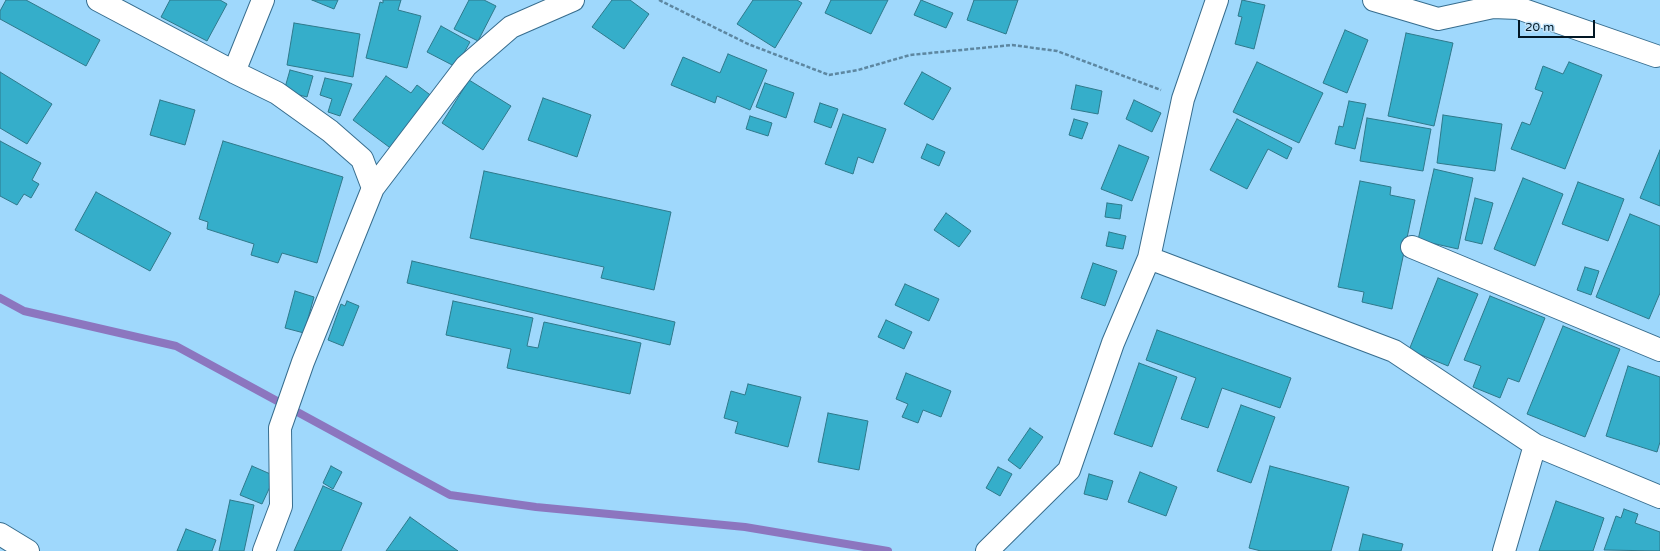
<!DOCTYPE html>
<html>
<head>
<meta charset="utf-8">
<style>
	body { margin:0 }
	#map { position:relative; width:1660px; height:551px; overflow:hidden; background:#9fd8fc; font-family:"Varela Round",sans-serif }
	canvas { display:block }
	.scale { position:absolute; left:1518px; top:20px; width:77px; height:18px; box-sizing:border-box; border:2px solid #021724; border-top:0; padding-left:5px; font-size:12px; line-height:14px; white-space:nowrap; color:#021724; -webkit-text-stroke:3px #c1e2f8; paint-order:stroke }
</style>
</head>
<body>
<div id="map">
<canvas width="1660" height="551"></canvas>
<div class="scale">20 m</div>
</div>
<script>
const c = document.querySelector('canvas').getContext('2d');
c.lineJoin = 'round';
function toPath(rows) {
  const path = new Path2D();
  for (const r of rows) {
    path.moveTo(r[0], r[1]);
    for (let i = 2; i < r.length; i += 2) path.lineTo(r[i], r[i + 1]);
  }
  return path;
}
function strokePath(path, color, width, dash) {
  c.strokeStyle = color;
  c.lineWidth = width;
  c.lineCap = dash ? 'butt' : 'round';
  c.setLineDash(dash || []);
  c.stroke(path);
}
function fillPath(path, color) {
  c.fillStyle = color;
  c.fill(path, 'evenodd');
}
strokePath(toPath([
	[0,298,24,311,176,346,450,495,536,507,745,527,888,551]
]), '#8c76bf', 8);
const building = toPath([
	[6,0,26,0,100,40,86,66,0,19,0,11,6,0],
	[170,0,220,0,227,4,207,41,161,17,170,0],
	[312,0,338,0,334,9,312,0],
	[383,0,401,0,398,10,421,16,407,68,366,58,380,2,383,3,383,0],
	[469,0,484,0,496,6,478,41,454,29,469,0],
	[612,0,630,0,649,14,624,49,592,27,612,0],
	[753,0,797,0,802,3,775,48,737,24,753,0],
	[831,0,888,0,871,34,825,13,831,0],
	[921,0,953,13,946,28,914,15,921,0],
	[974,0,1018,0,1006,34,967,20,974,0],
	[1242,0,1265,5,1254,49,1235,44,1242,17,1238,16,1242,0],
	[294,23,360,34,353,77,287,65,294,23],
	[441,26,470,42,456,67,427,52,441,26],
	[1345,30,1368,40,1347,93,1323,83,1345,30],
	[1406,33,1453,43,1434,126,1388,116,1406,33],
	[728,54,767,70,750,110,717,96,715,103,671,85,683,57,720,73,728,54],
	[1257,62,1323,93,1299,143,1233,112,1257,62],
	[1569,62,1602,75,1565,169,1511,149,1522,122,1530,125,1543,92,1535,89,1543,66,1563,74,1569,62],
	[290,70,313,76,307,97,284,91,290,70],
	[0,72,52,104,27,144,0,128,0,72],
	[922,72,951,88,933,120,904,104,922,72],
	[386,76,411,93,417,85,433,97,393,150,353,120,386,76],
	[325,78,352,84,340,116,328,112,332,99,320,95,325,78],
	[469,80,511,106,483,150,442,123,469,80],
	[765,83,794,93,786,118,756,107,765,83],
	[1076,85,1102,91,1098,114,1071,109,1076,85],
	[543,98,591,115,577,157,528,140,543,98],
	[160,100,195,110,185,145,150,135,160,100],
	[1134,100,1161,113,1152,132,1126,119,1134,100],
	[1349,101,1366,104,1355,149,1335,144,1339,126,1343,127,1349,101],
	[820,103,838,109,831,128,814,122,820,103],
	[843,114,886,129,873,163,858,157,853,174,825,164,843,114],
	[1443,115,1502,124,1495,171,1437,163,1443,115],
	[750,116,772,123,768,136,746,129,750,116],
	[1367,118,1431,129,1423,171,1360,161,1367,118],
	[1074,119,1088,123,1082,139,1069,135,1074,119],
	[1237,119,1292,148,1287,159,1268,149,1247,189,1210,170,1237,119],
	[0,141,41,163,32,180,39,184,31,198,24,194,17,205,0,196,0,141],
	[223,141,343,177,317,263,282,253,278,263,251,255,254,244,207,229,208,222,199,219,223,141],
	[927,144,945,152,939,166,921,158,927,144],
	[1119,145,1149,157,1132,201,1101,189,1119,145],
	[1660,150,1660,206,1640,198,1660,150],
	[1434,169,1473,178,1458,249,1418,240,1434,169],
	[484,171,671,212,654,290,601,278,604,267,470,238,484,171],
	[1523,178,1563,194,1535,266,1494,249,1523,178],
	[1360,181,1391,187,1390,195,1415,200,1392,309,1362,302,1364,292,1338,287,1360,181],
	[1578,182,1624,199,1608,241,1562,224,1578,182],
	[96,192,171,233,150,271,75,230,96,192],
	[1475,198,1493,203,1482,244,1465,240,1475,198],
	[1107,203,1122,205,1120,219,1105,217,1107,203],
	[946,213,971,231,959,247,934,230,946,213],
	[1630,214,1660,226,1660,293,1649,319,1596,297,1630,214],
	[1109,232,1126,236,1123,249,1106,246,1109,232],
	[412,261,675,322,670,345,407,283,412,261],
	[1093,263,1117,271,1105,306,1081,298,1093,263],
	[1585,267,1599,271,1591,295,1577,290,1585,267],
	[1438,278,1478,294,1448,366,1409,350,1438,278],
	[905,284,939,299,929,321,895,305,905,284],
	[295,291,314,297,304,333,285,328,295,291],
	[1490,296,1545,318,1519,382,1508,378,1500,398,1473,387,1481,366,1464,360,1490,296],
	[347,301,359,306,343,346,328,340,341,304,345,306,347,301],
	[453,301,533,318,527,346,538,348,544,322,641,343,630,394,507,368,511,349,446,335,453,301],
	[886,320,912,332,904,349,878,337,886,320],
	[1563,326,1620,349,1585,437,1527,414,1563,326],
	[1157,330,1291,378,1280,408,1222,388,1208,428,1181,419,1196,378,1146,360,1157,330],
	[1139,363,1177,377,1152,447,1114,434,1139,363],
	[1628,366,1660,377,1660,442,1657,452,1606,436,1628,366],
	[906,373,951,391,941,417,923,410,918,423,902,417,908,404,896,399,906,373],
	[748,384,801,397,788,447,735,433,738,422,724,418,731,391,745,395,748,384],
	[1241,405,1275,417,1251,483,1217,471,1241,405],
	[828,413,868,421,859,470,818,462,828,413],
	[1030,428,1043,437,1020,469,1008,460,1030,428],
	[252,466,275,476,262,504,240,495,252,466],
	[331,466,342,472,333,489,323,483,331,466],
	[1270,466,1349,487,1331,551,1261,551,1249,548,1270,466],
	[998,467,1012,474,1000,496,986,488,998,467],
	[1140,472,1177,487,1166,516,1128,502,1140,472],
	[1089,474,1113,481,1107,500,1084,494,1089,474],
	[323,486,362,503,341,551,294,551,323,486],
	[230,500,254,505,244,551,219,551,230,500],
	[1556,501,1604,518,1593,551,1539,551,1556,501],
	[1624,509,1638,514,1635,523,1660,532,1660,551,1604,550,1616,516,1621,518,1624,509],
	[410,517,458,551,386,551,410,517],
	[186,529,216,540,212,551,177,551,186,529],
	[1363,534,1403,544,1401,551,1359,551,1363,534]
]);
fillPath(building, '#35aeca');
strokePath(building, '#2f798b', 1);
const minor = toPath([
	[98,0,234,72,277,93,330,131,362,159,373,188,303,362,280,428,281,506,264,551],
	[1374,0,1438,19,1493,7,1497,0],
	[1493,7,1518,8,1656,56],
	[234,72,263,0],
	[373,188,466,66,511,27,573,0],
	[1412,247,1660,350],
	[1149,258,1394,351,1535,445,1660,497],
	[987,551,1069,470,1113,343,1149,258,1183,99,1217,0],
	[1504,551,1535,445]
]);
const highway = toPath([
	[0,534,28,551]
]);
strokePath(minor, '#376d8e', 24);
strokePath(highway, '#376d8e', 24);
strokePath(toPath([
	[659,0,748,44,829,75,858,70,910,55,1012,45,1057,51,1161,90]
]), '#5d87a1', 2.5, [4, 2]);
strokePath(minor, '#fff', 22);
strokePath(highway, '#fff', 22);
</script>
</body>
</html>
